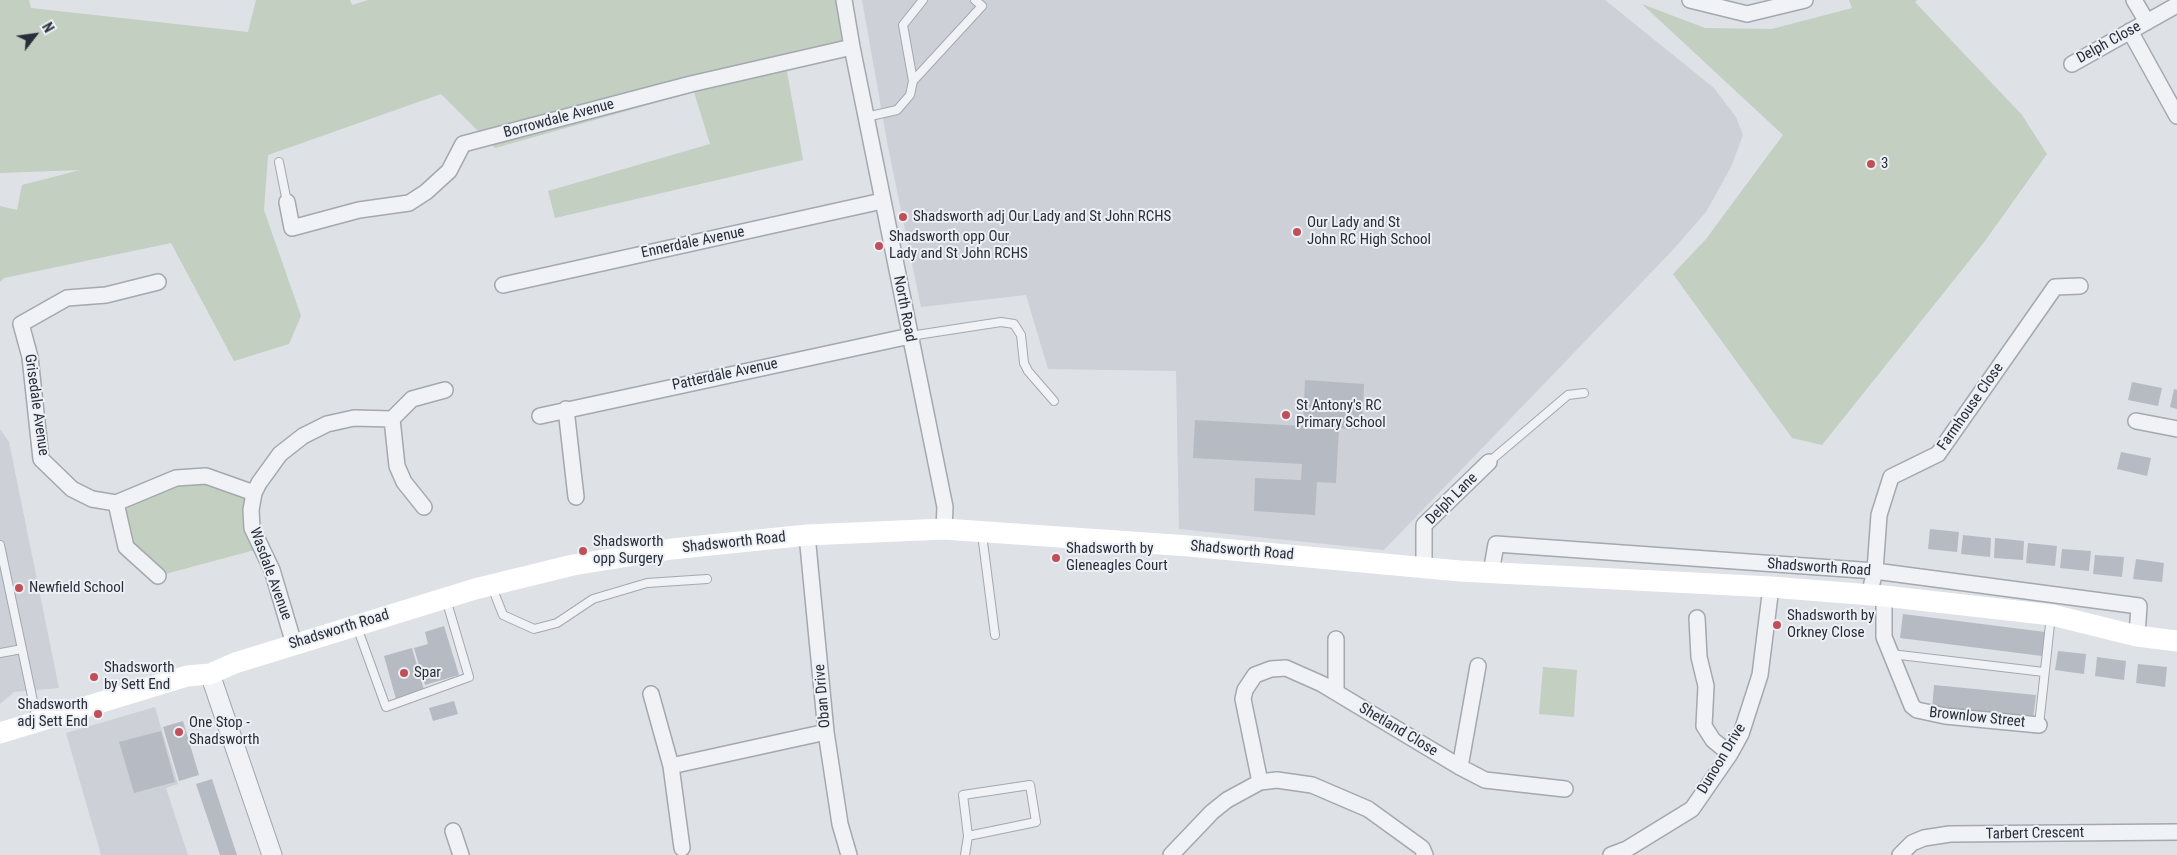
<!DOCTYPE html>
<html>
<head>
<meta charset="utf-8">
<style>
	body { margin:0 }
	#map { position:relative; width:2177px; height:855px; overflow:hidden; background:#dee1e6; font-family:"Roboto Condensed",sans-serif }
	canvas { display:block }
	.north { position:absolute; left:10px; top:10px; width:50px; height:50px; -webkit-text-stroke:4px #edf0f4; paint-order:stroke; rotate:60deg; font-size:14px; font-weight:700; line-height:20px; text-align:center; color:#292e3b }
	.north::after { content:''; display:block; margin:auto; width:18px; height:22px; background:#292e3b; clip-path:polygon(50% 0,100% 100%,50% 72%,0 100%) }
</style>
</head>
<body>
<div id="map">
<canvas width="2177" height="855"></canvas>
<div class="north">N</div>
</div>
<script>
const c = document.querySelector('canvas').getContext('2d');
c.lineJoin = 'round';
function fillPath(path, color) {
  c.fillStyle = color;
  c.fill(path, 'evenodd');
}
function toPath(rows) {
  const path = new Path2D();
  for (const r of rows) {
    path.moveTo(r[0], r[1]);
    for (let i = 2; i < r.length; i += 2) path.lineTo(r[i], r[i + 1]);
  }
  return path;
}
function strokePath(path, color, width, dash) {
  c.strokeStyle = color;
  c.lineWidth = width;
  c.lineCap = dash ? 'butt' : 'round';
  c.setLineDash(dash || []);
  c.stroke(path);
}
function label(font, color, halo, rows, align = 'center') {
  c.font = font + ' "Roboto Condensed",sans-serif';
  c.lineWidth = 4;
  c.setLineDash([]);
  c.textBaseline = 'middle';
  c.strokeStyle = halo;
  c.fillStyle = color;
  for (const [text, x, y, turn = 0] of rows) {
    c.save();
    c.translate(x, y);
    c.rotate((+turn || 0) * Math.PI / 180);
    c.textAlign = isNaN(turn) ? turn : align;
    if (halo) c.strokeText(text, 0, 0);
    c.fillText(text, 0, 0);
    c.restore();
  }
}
fillPath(toPath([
	[862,0,1605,0,1714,88,1736,117,1743,135,1731,167,1706,212,1671,252,1384,550,1179,529,1176,371,1048,369,1026,295,921,307,888,147],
	[0,429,9,442,59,688,14,692,0,704],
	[155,707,178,784,166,788,188,855,101,855,66,733]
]), '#cdd0d7');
fillPath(toPath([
	[0,0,29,0,31,8,248,32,256,0,350,0,352,5,368,0,844,0,852,47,786,66,803,160,555,218,548,191,710,144,694,92,495,148,441,94,268,155,264,210,301,316,289,344,234,361,171,243,4,278,0,282,0,206,17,210,22,185,80,170,0,173],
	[1849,0,1917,0,1915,2,2022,115,2047,154,1985,241,1822,445,1792,438,1673,274,1706,239,1783,135,1642,4,1705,28,1772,29,1852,8],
	[206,476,254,493,262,548,158,576,126,547,116,503],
	[1543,667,1577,670,1574,717,1539,714]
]), '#c3cfc0');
fillPath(toPath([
	[1305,380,1364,384,1362,430,1339,428,1336,483,1317,482,1315,515,1254,511,1255,478,1301,480,1302,464,1193,458,1195,420,1303,426],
	[2132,382,2162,388,2158,406,2128,400],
	[2174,389,2177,390,2177,409,2170,407],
	[2121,452,2151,458,2147,476,2117,469],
	[1930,529,1959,532,1957,552,1928,549],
	[1963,535,1991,538,1990,557,1961,554],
	[1995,538,2024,541,2023,560,1994,558],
	[2028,543,2057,546,2055,566,2026,563],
	[2062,549,2091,551,2089,571,2060,568],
	[2095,555,2124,557,2122,577,2093,574],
	[2136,559,2164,563,2162,582,2133,579],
	[1903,614,2045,632,2042,656,1900,638],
	[444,626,459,675,425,685,414,648,428,644,425,632],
	[412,648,424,690,396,699,384,656],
	[2058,651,2086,654,2084,674,2055,670],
	[2097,657,2126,661,2124,680,2095,676],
	[2138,664,2167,667,2165,687,2136,683],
	[1934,685,2036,695,2033,719,1932,709],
	[454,701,458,714,433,721,429,708],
	[183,721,199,775,179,781,163,727],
	[161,731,175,782,134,793,119,742],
	[212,779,231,837,237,855,220,855,216,843,196,784]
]), '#b6bac2');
const service = toPath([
	[913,81,982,6,975,0],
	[866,117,897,110,910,95,913,81,903,25,923,0],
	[279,162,287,202],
	[910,336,1001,322,1014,324,1021,335,1024,363,1028,371,1054,401],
	[1489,462,1568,395,1584,393],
	[982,534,995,635],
	[0,545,37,720],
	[492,587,503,615,534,629,557,623,593,599,647,583,707,579],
	[357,627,386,707,469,677,446,599],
	[0,653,22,649],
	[1891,654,2044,672],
	[2039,725,2051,615],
	[965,855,968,836,963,795,1030,785,1036,822,968,836]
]);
const minor = toPath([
	[844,0,852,47,945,507,944,529],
	[1690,0,1747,14,1805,0],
	[2134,0,2147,22],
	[2130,31,2177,116],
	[2072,64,2177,5],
	[287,202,292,228,359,210,409,203,426,192,449,171,463,144,691,84,852,47],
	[158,282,106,295,67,298,21,324,30,357,41,459,72,489,92,499,116,503,176,478,206,476,254,493],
	[503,285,882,201],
	[566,409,576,497],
	[540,416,910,336],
	[392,419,397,466,404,482,424,507],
	[2136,421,2177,429],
	[116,503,126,547,158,576],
	[807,535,826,732,840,824,849,855],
	[1424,569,1424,525,1489,462],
	[1491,573,1496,544,1875,571,2139,606,2137,636],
	[1869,595,1875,571,1879,515,1891,477,1938,454,2055,287,2080,286],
	[1884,596,1884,637,1912,706,1917,710,1945,716,2039,725],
	[1697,618,1699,657,1706,686,1704,726,1713,740,1730,754],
	[294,644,272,570,252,528,251,510,254,493,259,483,280,454,303,436,327,424,354,418,392,419,412,399,445,390],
	[1336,692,1336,639],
	[651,694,671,766,682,848],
	[671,766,826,732],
	[1460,767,1478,666],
	[1260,782,1243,699,1245,690,1255,675,1271,669,1286,668,1322,684,1460,767,1485,780,1565,789],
	[453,831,461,855],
	[1171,855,1212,812,1227,800,1260,782,1277,780,1312,785,1368,809,1422,848,1425,855],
	[1611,855,1627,849,1692,809,1730,754,1741,734,1760,675,1771,587],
	[1900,855,1912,843,1924,838,1950,834,2177,832]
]);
const tertiary = toPath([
	[210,674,272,855]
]);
strokePath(service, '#a4a8af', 10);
strokePath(minor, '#a4a8af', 18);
strokePath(tertiary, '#a4a8af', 21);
strokePath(service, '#f0f2f5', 8);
strokePath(minor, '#f0f2f5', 15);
strokePath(tertiary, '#f0f2f5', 19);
strokePath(toPath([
	[0,733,187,676,210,674,235,663,475,589,573,565,672,549,807,535,944,529,1189,546,1460,571,1771,587,1884,596,2052,615,2137,636,2177,641]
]), '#fff', 21);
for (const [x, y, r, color] of [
	[1871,164,5,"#c04f58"],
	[903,217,5,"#c04f58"],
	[1297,232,5,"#c04f58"],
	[879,246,5,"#c04f58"],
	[1286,415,5,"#c04f58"],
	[583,551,5,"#c04f58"],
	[1056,558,5,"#c04f58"],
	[19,588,5,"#c04f58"],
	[1777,625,5,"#c04f58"],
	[404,673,5,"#c04f58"],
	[94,677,5,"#c04f58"],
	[98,714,5,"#c04f58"],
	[179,732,5,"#c04f58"]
]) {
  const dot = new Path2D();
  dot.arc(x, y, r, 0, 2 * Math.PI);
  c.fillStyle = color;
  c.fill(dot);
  strokePath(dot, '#edf0f4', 2);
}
label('15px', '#292e3b', '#edf0f4', [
	["Delph Close",2109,43,-29],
	["Borrowdale Avenue",559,119,-15],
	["Ennerdale Avenue",693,243,-12],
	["North Road",904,309,79],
	["Patterdale Avenue",725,375,-12],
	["Grisedale Avenue",36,405,82],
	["Farmhouse Close",1971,407,-55],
	["Delph Lane",1452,499,-45],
	["Shadsworth Road",734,543,-6],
	["Shadsworth Road",1242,551,5],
	["Shadsworth Road",1819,568,4],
	["Wasdale Avenue",270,574,70],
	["Shadsworth Road",339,630,-17],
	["Oban Drive",823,696,-95],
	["Brownlow Street",1977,718,6],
	["Shetland Close",1398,730,31],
	["Dunoon Drive",1722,759,-59],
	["Tarbert Crescent",2035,834,-1]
]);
label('15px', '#292e3b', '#edf0f4', [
	["3",1881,164],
	["Shadsworth adj Our Lady and St John RCHS",913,217],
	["Our Lady and St",1307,223],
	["John RC High School",1307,240],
	["Shadsworth opp Our",889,237],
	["Lady and St John RCHS",889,254],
	["St Antony's RC",1296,406],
	["Primary School",1296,423],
	["Shadsworth",593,542],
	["opp Surgery",593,559],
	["Shadsworth by",1066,549],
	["Gleneagles Court",1066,566],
	["Newfield School",29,588],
	["Shadsworth by",1787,616],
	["Orkney Close",1787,633],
	["Shadsworth",104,668],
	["by Sett End",104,685],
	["Spar",414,673],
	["Shadsworth",88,705,"right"],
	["adj Sett End",88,722,"right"],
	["One Stop -",189,723],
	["Shadsworth",189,740]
], 'left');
</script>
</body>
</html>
